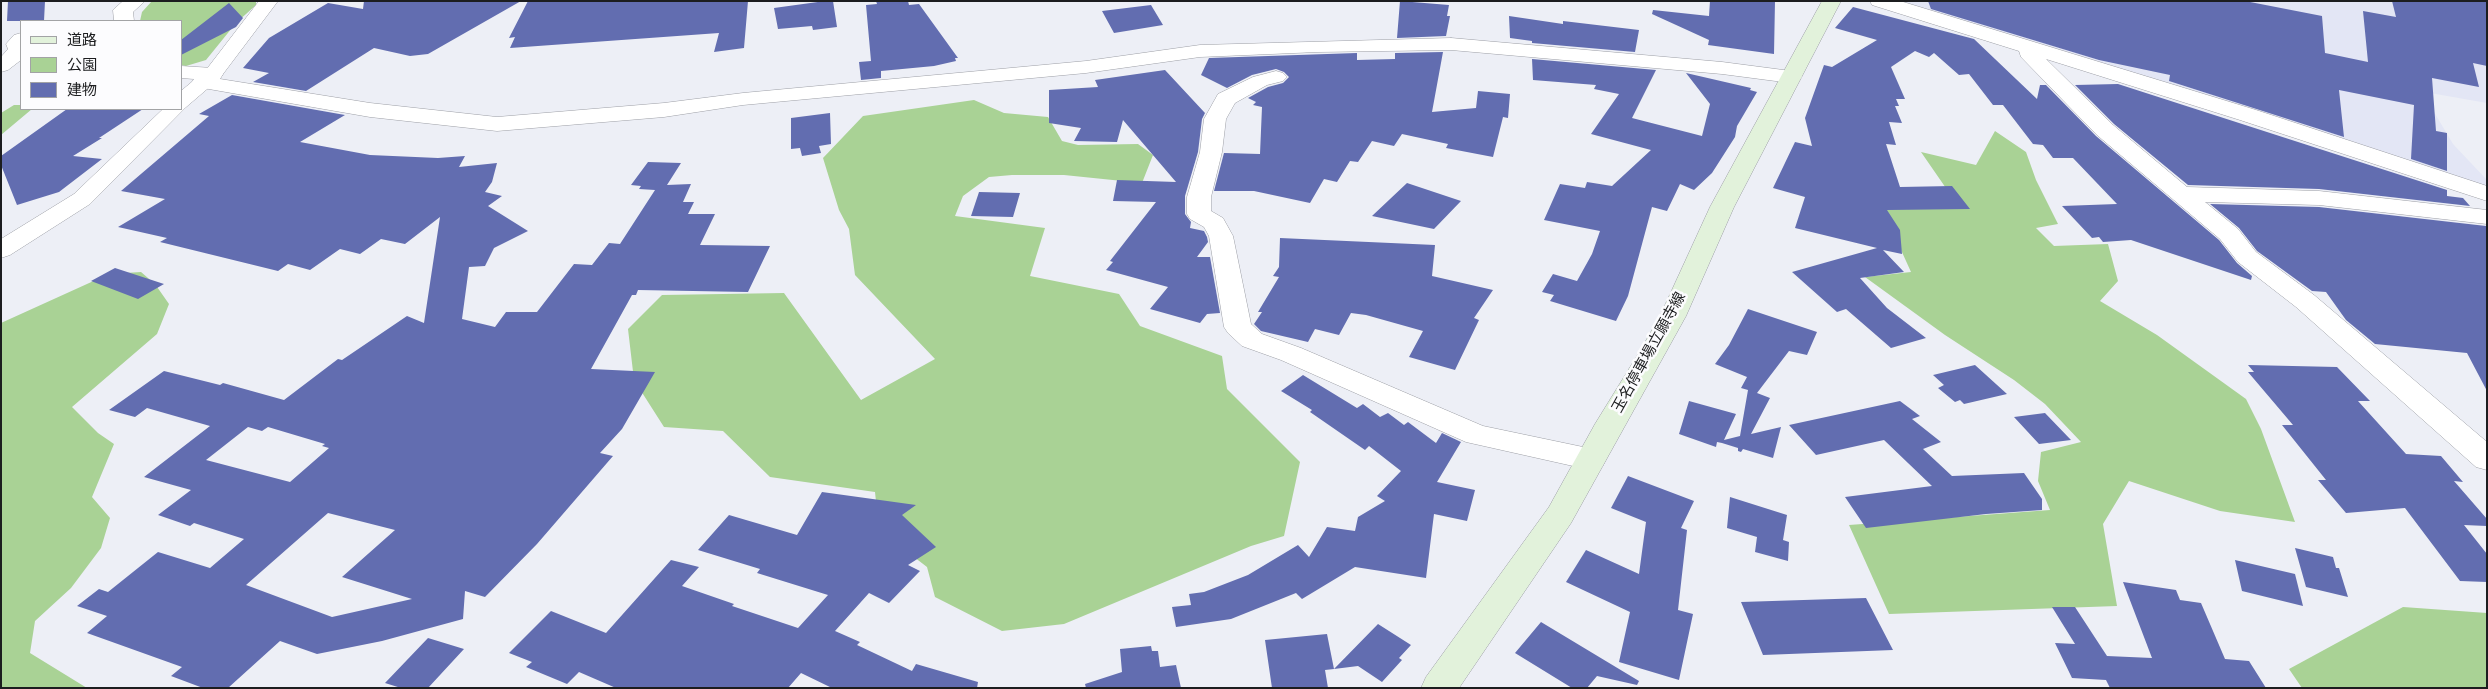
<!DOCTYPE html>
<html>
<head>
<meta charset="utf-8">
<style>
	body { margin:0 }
	#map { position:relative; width:2488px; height:689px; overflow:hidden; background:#edeff6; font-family:"Source Sans 3","Noto Sans JP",sans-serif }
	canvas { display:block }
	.frame { position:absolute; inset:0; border:2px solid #1c1d1f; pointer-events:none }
	.legend { position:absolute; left:20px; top:20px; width:162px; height:90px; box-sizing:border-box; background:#fcfcfe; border:1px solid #a2a3a5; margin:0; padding:6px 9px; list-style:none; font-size:15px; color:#1c1d1f }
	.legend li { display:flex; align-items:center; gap:10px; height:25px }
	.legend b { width:25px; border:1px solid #a2a3a5 }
</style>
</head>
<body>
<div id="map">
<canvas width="2488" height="689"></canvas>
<div class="frame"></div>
<ul class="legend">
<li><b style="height:6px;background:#e2f2db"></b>道路</li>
<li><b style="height:14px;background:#a9d295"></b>公園</li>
<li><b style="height:14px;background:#626db0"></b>建物</li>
</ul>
</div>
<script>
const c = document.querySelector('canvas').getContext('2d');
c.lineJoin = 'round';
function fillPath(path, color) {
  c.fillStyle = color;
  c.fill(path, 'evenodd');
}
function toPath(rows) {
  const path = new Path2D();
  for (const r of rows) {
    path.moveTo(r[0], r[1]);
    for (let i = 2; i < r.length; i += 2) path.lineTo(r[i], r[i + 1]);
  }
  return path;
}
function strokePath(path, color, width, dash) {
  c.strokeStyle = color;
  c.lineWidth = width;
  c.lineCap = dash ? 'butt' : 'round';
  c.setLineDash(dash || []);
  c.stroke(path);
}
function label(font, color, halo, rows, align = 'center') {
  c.font = font + ' "Source Sans 3","Noto Sans JP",sans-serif';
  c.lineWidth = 5;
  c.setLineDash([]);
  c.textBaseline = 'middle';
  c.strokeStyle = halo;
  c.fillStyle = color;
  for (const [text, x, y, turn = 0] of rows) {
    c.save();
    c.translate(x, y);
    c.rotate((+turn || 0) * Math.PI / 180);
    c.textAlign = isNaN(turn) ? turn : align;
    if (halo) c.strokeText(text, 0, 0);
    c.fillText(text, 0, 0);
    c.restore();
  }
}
fillPath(toPath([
	[1897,1,2487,1,2487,103,2430,93,2434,112,2453,144,2487,180,2487,188]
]), '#e3e6f5');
fillPath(toPath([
	[152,1,256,1,256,5,236,23,206,60,186,66,181,65,181,21,140,21,142,12],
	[974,100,1004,113,1048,117,1062,141,1078,145,1138,144,1153,155,1142,183,1064,175,1012,175,989,177,963,196,955,216,1045,228,1030,276,1119,294,1140,326,1222,356,1227,389,1300,462,1284,536,1251,546,1064,624,1002,631,935,597,927,567,879,530,875,492,770,477,723,431,664,427,634,380,628,329,662,295,784,293,861,400,935,359,855,275,849,229,839,210,823,158,863,116],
	[14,105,21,105,21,109,32,109,1,135,1,113],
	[1995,131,2026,152,2036,180,2058,224,2036,228,2054,246,2108,244,2118,281,2100,301,2157,335,2246,399,2261,429,2295,522,2220,511,2129,481,2103,524,2117,606,1889,614,1849,525,2050,510,2038,481,2041,452,2081,442,2045,404,2014,380,1945,335,1865,277,1911,272,1882,208,1959,207,1921,152,1976,165],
	[141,272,155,284,169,304,157,334,72,407,98,433,114,444,92,497,110,518,101,548,71,588,35,621,30,653,87,688,1,688,1,323,109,274],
	[2403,607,2487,613,2487,688,2302,688,2289,669]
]), '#a9d295');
fillPath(toPath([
	[8,1,45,1,44,21,7,21],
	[364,1,521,1,428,54,410,56,374,48,306,91,253,82,269,73,243,68,269,38,328,3,363,9],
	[528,1,748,1,744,48,714,52,719,33,510,48,515,37,509,38],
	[825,1,833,1,837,27,813,30,812,26,778,29,774,8],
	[876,1,908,1,909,5,919,4,958,58,955,58,956,61,934,66,881,71,881,78,861,80,859,62,871,61,866,5,877,4],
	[1400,1,1449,5,1447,16,1450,16,1446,36,1397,38],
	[1710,1,1775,1,1774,54,1708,45,1709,40,1652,14,1653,10,1709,16],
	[1928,1,2245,1,2322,16,2325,53,2368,62,2363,11,2396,17,2392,1,2487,1,2487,66,2473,63,2479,87,2432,78,2436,131,2447,133,2447,171,2411,159,2414,105,2339,90,2344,137,2169,81,2170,75,2099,60,1931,9],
	[229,3,243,18,236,27,181,55,181,40],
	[1151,5,1163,25,1114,33,1102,11],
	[1853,7,1974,39,2037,99,2040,85,2046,85,2096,136,2219,240,2237,263,2252,276,2251,280,2131,240,2103,242,2099,237,2092,238,2062,206,2117,204,2073,158,2053,158,2043,145,2033,144,2003,105,1993,105,1969,74,1959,75,1934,53,1929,57,1915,51,1891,67,1905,99,1896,99,1899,106,1895,106,1902,123,1889,122,1896,145,1886,144,1900,187,1952,186,1970,209,1887,210,1900,230,1902,254,1883,250,1904,272,1860,278,1887,308,1926,338,1891,348,1846,309,1837,312,1792,272,1877,248,1795,228,1805,197,1773,188,1795,142,1812,146,1805,118,1824,65,1832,67,1877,40,1835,28],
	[1509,16,1563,24,1563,21,1639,30,1635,52,1532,43,1532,41,1510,38],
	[1443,52,1432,112,1476,108,1478,91,1510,94,1508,118,1503,117,1493,157,1446,148,1448,144,1402,134,1394,146,1372,141,1358,162,1350,161,1337,182,1324,179,1310,203,1254,191,1214,191,1224,153,1260,154,1262,107,1253,105,1256,102,1248,98,1268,87,1283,83,1289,77,1284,72,1276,69,1252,75,1227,88,1201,75,1209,58,1357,53,1357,60,1395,59,1395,53],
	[1532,59,1656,70,1632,118,1702,136,1710,104,1686,73,1751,88,1750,90,1757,92,1737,126,1735,137,1712,173,1694,190,1680,184,1667,211,1652,207,1628,296,1616,321,1550,301,1554,295,1542,292,1553,274,1577,281,1592,254,1600,231,1544,220,1560,184,1585,188,1587,182,1612,186,1651,150,1591,134,1619,94,1594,89,1596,85,1533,80],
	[1165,70,1205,113,1202,119,1198,152,1185,196,1185,214,1191,222,1190,228,1204,231,1207,237,1208,242,1197,257,1210,257,1220,313,1207,314,1200,323,1150,309,1168,287,1106,270,1113,262,1110,261,1156,202,1113,201,1117,180,1176,182,1123,120,1117,142,1074,141,1081,128,1049,123,1049,90,1098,87,1095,80],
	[2118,84,2447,190,2447,196,2463,198,2470,206,2319,189,2188,185,2114,124,2075,85],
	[232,95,345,115,300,142,370,155,438,158,465,156,459,167,497,163,492,182,485,192,502,196,488,206,528,231,494,248,485,266,469,267,462,319,495,327,506,312,537,312,574,264,592,265,609,243,620,244,655,190,639,189,641,186,631,185,648,162,681,163,667,185,691,184,683,202,694,202,688,214,715,214,700,245,770,246,748,292,638,290,636,295,632,295,591,369,655,372,622,429,600,453,613,456,537,544,485,597,465,591,463,619,382,641,317,654,280,641,228,688,203,688,171,676,182,667,87,633,107,616,77,606,99,589,108,592,158,552,210,568,244,539,194,523,190,526,158,515,191,490,144,477,210,426,147,408,135,417,109,410,164,371,220,385,223,383,284,400,338,359,342,360,407,316,424,323,440,217,405,244,381,239,360,254,340,249,310,270,288,264,278,271,160,242,167,238,118,227,165,199,121,191,209,116,199,114],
	[248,427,262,431,268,427,325,444,322,446,329,448,290,482,206,460],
	[328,513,395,530,342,577,412,599,332,617,246,585],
	[67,109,143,109,99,138,102,138,73,156,102,159,59,192,17,205,1,165,1,156],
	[830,113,831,144,819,146,821,153,802,156,800,148,791,149,791,118],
	[1407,183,1461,201,1434,229,1372,216],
	[979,192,1020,193,1013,217,971,216],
	[2210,204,2319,207,2486,226,2487,391,2467,353,2375,344,2346,320,2326,292,2312,291,2257,251,2239,228],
	[1280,238,1435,245,1432,276,1493,290,1474,318,1479,320,1455,370,1409,357,1423,331,1366,315,1351,313,1339,335,1315,329,1308,342,1261,331,1254,324,1262,312,1258,312,1279,277,1273,276,1279,267],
	[115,268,164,284,138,299,91,281],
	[1748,309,1817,332,1807,355,1789,351,1757,393,1770,398,1751,434,1781,427,1773,458,1743,449,1741,452,1738,451,1738,448,1722,443,1717,442,1716,447,1679,434,1689,401,1736,414,1724,440,1740,436,1748,390,1741,388,1747,377,1715,364,1729,345],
	[1975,365,2007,394,1964,404,1960,400,1955,402,1938,388,1944,385,1933,375],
	[2248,365,2337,367,2370,401,2358,401,2406,454,2441,456,2463,482,2454,481,2487,519,2487,526,2464,525,2487,554,2487,582,2460,581,2405,508,2346,513,2318,480,2326,480,2282,425,2293,425,2248,372,2254,372],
	[1303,375,1357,408,1363,404,1380,417,1388,413,1404,425,1408,422,1436,443,1442,433,1461,442,1437,482,1475,490,1467,521,1434,514,1426,578,1355,567,1302,599,1296,593,1231,619,1176,627,1172,607,1191,605,1189,594,1204,592,1248,575,1298,545,1309,557,1327,527,1355,531,1358,517,1385,501,1377,496,1401,471,1369,446,1365,450,1310,412,1312,410,1281,391],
	[1900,401,1920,416,1912,419,1941,442,1923,449,1952,476,2024,473,2042,499,2042,510,1986,514,1866,528,1845,497,1932,486,1884,440,1816,455,1789,425],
	[2045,413,2071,440,2039,444,2014,417],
	[1628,476,1694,501,1681,528,1687,530,1678,610,1693,614,1679,680,1619,662,1630,612,1566,582,1586,550,1639,574,1646,522,1611,508],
	[822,492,916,505,902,515,936,547,908,565,920,571,889,603,869,593,835,631,860,642,857,645,912,671,916,664,978,682,977,688,832,688,801,673,788,688,616,688,579,672,567,684,526,667,532,662,509,653,551,611,606,633,671,560,699,567,682,586,734,604,732,606,798,628,828,595,757,573,760,569,698,550,729,515,797,535],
	[1730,497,1787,515,1783,540,1789,542,1788,561,1755,552,1757,537,1727,528],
	[2295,548,2333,557,2336,568,2339,568,2348,597,2306,587],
	[2235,560,2295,574,2303,606,2242,591],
	[2123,582,2176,590,2180,600,2201,603,2225,659,2249,661,2266,688,2110,688,2106,680,2072,678,2055,643,2075,644,2052,607,2075,607,2107,656,2152,658],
	[1866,598,1893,650,1763,655,1741,602],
	[1541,622,1639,681,1637,685,1597,676,1587,688,1572,688,1515,653],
	[1378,624,1411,645,1399,658,1402,660,1382,682,1358,666,1334,669],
	[1327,634,1334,669,1325,670,1328,688,1272,688,1265,640],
	[428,638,464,649,428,688,401,688,385,683],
	[1151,646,1152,651,1158,651,1160,667,1176,665,1181,688,1086,688,1085,684,1122,672,1120,649]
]), '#626db0');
const minor = toPath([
	[123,1,145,1,133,12,134,21,114,21,113,10,123,1],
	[1870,1,1900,1,2256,110,2487,186,2487,201,2240,120,2046,59,2113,125,2187,187,2319,191,2487,210,2487,224,2319,205,2205,202,2238,229,2256,252,2314,295,2487,442,2487,470,2476,467,2296,307,2238,262,2220,239,2097,135,2021,57,2019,51,1872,5,1870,1],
	[21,33,21,60,8,70,1,72,1,57,8,49,6,44,14,35,21,33],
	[1451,38,1722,62,1791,71,1798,73,1802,77,1798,81,1791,83,1722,74,1451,50,1318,52,1200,57,1086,73,743,105,664,117,497,131,370,117,203,88,196,86,192,82,194,79,181,78,181,66,213,68,220,70,223,74,220,79,370,103,497,117,664,103,743,93,1086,61,1200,45,1451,38],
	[1276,71,1283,73,1287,77,1283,81,1267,85,1235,103,1226,119,1222,152,1211,197,1211,211,1223,218,1233,236,1251,324,1262,334,1301,348,1483,426,1602,451,1606,459,1602,467,1591,470,1466,442,1281,360,1242,346,1228,333,1224,327,1209,236,1204,227,1190,219,1187,214,1187,197,1200,152,1204,119,1218,94,1253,77,1276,71]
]);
const tertiary = toPath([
	[259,1,278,1,220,78,185,108,90,204,10,255,1,258,1,239,74,194,163,109,181,109,181,91,206,70,259,1]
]);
const secondary = toPath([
	[1822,1,1841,1,1734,207,1686,316,1571,523,1459,688,1421,688,1426,677,1549,507,1595,424,1640,351,1660,316,1710,207,1822,1]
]);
strokePath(minor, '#9d9fa6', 1);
strokePath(tertiary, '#9d9fa6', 1);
strokePath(secondary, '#9d9fa6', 1);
fillPath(minor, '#fff');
fillPath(tertiary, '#fff');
fillPath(secondary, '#e2f2db');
label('15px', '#1c1d1f', '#fcfcfe', [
	["玉名停車場立願寺線",1650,353,-61]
]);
</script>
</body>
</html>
